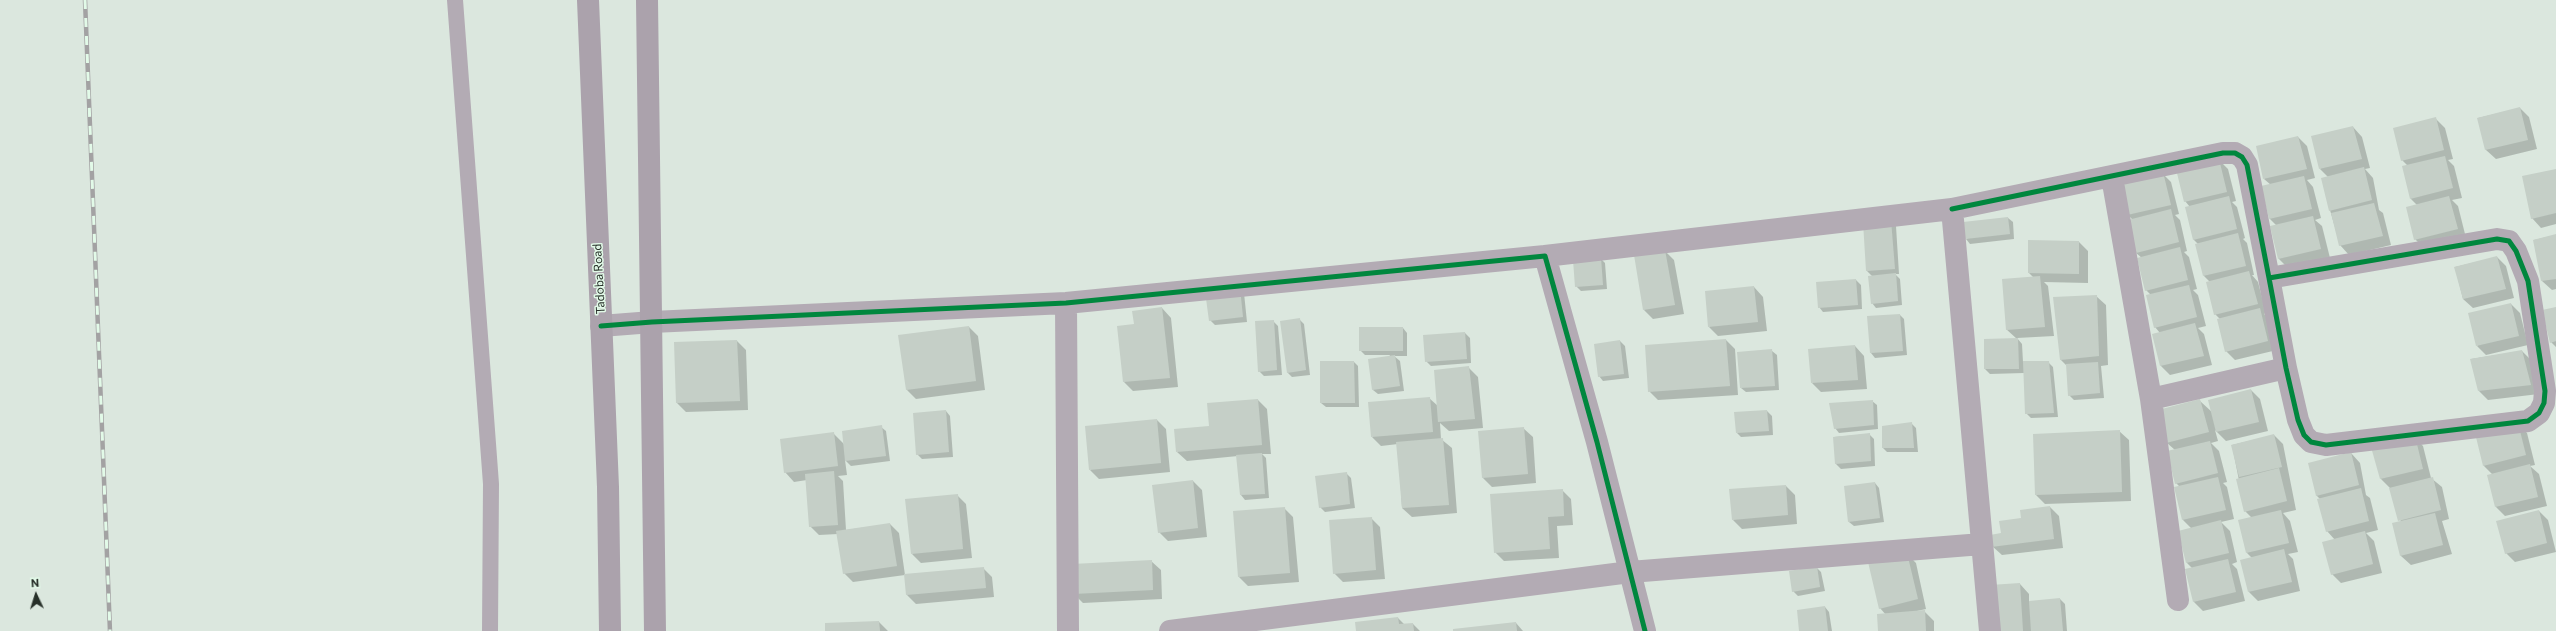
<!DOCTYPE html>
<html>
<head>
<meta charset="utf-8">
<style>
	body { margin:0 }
	#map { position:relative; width:2556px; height:631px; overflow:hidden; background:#dbe7de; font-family:Commissioner,sans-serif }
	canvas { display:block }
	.north { position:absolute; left:16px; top:575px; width:40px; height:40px; -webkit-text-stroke:3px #e2fae8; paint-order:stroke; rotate:356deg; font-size:11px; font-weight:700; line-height:16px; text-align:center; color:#273029 }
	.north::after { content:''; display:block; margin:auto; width:14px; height:18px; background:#273029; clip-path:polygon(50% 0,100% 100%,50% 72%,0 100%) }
</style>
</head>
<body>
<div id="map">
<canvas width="2556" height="631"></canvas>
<div class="north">N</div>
</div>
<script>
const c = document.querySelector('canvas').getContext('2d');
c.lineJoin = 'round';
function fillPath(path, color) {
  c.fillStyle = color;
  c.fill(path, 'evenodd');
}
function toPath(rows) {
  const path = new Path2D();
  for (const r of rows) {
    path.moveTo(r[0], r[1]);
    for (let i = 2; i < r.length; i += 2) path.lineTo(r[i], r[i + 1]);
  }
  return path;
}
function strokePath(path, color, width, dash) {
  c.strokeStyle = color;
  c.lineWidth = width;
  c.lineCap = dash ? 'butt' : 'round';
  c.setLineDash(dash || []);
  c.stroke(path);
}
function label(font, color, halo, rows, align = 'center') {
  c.font = font + ' Commissioner,sans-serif';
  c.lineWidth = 3;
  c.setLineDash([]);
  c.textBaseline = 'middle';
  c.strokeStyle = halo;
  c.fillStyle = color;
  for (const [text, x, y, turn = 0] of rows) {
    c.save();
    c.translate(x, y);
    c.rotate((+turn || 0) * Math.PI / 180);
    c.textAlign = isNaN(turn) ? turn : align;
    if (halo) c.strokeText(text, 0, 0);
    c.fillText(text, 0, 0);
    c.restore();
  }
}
fillPath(toPath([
	[2520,108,2529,117,2537,149,2496,159,2486,150,2478,118],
	[2436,119,2445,128,2453,159,2448,160,2454,166,2462,198,2452,200,2458,206,2466,238,2424,248,2415,239,2417,205,2411,199,2408,166,2402,160],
	[2353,127,2362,137,2370,168,2365,169,2373,178,2379,210,2383,213,2391,245,2349,255,2340,245,2330,210,2328,177,2320,169],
	[2298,137,2307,146,2315,178,2307,180,2313,187,2321,218,2315,220,2322,226,2330,258,2288,268,2279,259,2277,226,2270,219,2262,187,2271,185,2264,179],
	[2219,160,2228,169,2236,201,2232,202,2237,207,2245,238,2243,239,2247,243,2254,275,2252,275,2258,282,2266,313,2264,314,2269,318,2277,350,2235,360,2226,351,2220,319,2215,314,2210,282,2204,276,2196,244,2198,244,2194,240,2190,207,2185,201],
	[2556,170,2556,224,2541,228,2532,218],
	[2162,173,2171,182,2179,214,2175,215,2180,220,2187,251,2184,252,2189,257,2197,289,2193,290,2198,295,2206,326,2198,328,2204,334,2212,365,2170,375,2161,366,2154,334,2160,333,2155,327,2151,295,2146,290,2142,258,2136,253,2133,220,2128,215],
	[2008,218,2013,222,2014,239,1970,244,1966,239],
	[1864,223,1896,226,1899,274,1895,274,1900,279,1902,305,1876,308,1872,303,1873,277,1867,271],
	[2556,235,2556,289,2552,290,2542,281,2534,240],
	[2079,242,2088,251,2088,283,2044,282,2048,286,2054,336,2017,338,2022,344,2023,362,2048,362,2053,367,2058,417,2031,418,2026,413,2024,373,1990,374,1985,369,2017,339,2006,329,2033,277,2029,273],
	[1665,251,1674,260,1684,314,1653,319,1644,310],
	[2497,257,2506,266,2514,298,2473,308,2463,299,2455,267],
	[1601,259,1605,263,1607,289,1581,291,1576,286],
	[1856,280,1861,285,1862,309,1823,312,1819,307],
	[1754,287,1763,297,1767,331,1718,336,1709,327],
	[1244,293,1247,322,1215,325,1210,320],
	[2096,296,2106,305,2108,365,2101,366,2104,398,2074,400,2069,395,2067,366,2060,359],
	[2511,304,2520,313,2528,345,2486,355,2477,346],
	[1162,308,1171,318,1178,387,1133,391,1124,382,1135,325],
	[2556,308,2556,347,2551,342],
	[1900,315,1904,319,1907,355,1875,358,1871,353,1868,317],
	[1299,319,1304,324,1310,375,1292,377,1287,372],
	[1273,321,1278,326,1282,375,1264,376,1259,371],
	[969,327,978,336,985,390,916,399,907,390,899,336],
	[1403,328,1407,333,1407,356,1394,356,1400,361,1404,391,1378,394,1373,390,1390,355,1365,355,1360,350],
	[1465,333,1470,338,1471,363,1431,366,1426,361],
	[1726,340,1735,349,1738,395,1658,400,1649,391],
	[737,341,746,350,748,410,686,412,677,403,675,343],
	[1620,341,1625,346,1629,378,1603,381,1599,376],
	[1855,346,1864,356,1867,389,1821,392,1812,383],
	[1772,351,1777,355,1779,390,1746,392,1741,388],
	[2522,351,2531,360,2539,394,2488,400,2479,391,2471,359],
	[1354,362,1358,366,1359,407,1326,407,1321,403],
	[1469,368,1478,377,1483,428,1449,431,1440,423,1441,439,1452,448,1457,513,1412,517,1402,508,1398,444,1381,446,1372,437,1429,398,1438,406],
	[2251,390,2260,399,2268,431,2226,441,2215,430,2218,441,2211,443,2219,451,2227,482,2223,483,2227,487,2234,519,2221,522,2230,531,2237,562,2232,564,2237,569,2245,601,2203,611,2194,602,2186,570,2193,569,2187,563,2179,532,2192,529,2183,520,2180,487,2176,483,2175,450,2167,443,2200,401,2212,412],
	[1258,400,1267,409,1271,454,1262,454,1266,458,1269,498,1245,500,1241,495,1238,456,1187,461,1177,452,1210,427],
	[1872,401,1877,405,1878,429,1839,433,1835,428],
	[946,411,950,416,953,457,922,459,917,454],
	[1767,411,1772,416,1773,435,1741,437,1737,433],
	[1157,420,1166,429,1170,472,1099,479,1090,470],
	[1911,423,1916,428,1918,452,1887,452,1883,448],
	[2518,424,2527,433,2535,465,2530,466,2539,474,2547,506,2505,516,2496,507,2493,475,2484,466,2477,434],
	[881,427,886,431,890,461,851,466,845,460,847,475,838,476,843,481,846,530,890,524,899,533,905,575,983,568,992,577,994,597,916,604,907,595,905,575,853,582,844,573,838,534,819,535,810,526,807,480,794,482,785,472,833,433,844,444],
	[1523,428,1533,437,1536,483,1492,487,1483,478,1479,432],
	[2119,431,2129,440,2131,501,2045,504,2036,495],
	[1869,434,1874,439,1875,466,1841,469,1836,464,1834,437],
	[2274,435,2283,444,2296,510,2283,513,2290,521,2298,552,2288,554,2293,559,2300,591,2258,601,2249,592,2242,560,2252,558,2247,553,2252,518,2245,511,2232,445],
	[2414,437,2423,446,2431,478,2442,487,2449,519,2442,521,2452,554,2411,565,2401,556,2393,524,2401,522,2390,488,2381,479,2373,447],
	[2351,453,2360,463,2366,495,2370,498,2378,530,2366,533,2374,541,2382,573,2341,583,2332,574,2335,540,2327,531,2320,499,2316,495],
	[1346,473,1351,478,1355,508,1325,512,1320,507],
	[1193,481,1202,490,1207,537,1168,541,1159,532],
	[1875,483,1879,488,1884,522,1854,526,1849,522],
	[1786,486,1795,495,1797,524,1742,529,1733,520],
	[1562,490,1571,499,1573,525,1557,526,1559,558,1504,561,1495,552],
	[957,495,966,504,972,558,921,563,912,554],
	[2050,507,2059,516,2063,548,2002,555,1992,546,2002,534,2022,519],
	[1284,508,1293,517,1299,582,1248,586,1239,577],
	[2539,511,2548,520,2556,552,2515,562,2506,553],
	[1371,518,1380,527,1385,579,1343,582,1334,573],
	[1907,554,1916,563,1926,609,1917,611,1924,611,1934,621,1934,631,1879,631,1886,615,1880,608],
	[1151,561,1161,570,1162,599,1083,603,1074,594],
	[1816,567,1821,572,1825,591,1798,596,1793,591],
	[2020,584,2029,594,2029,602,2060,599,2065,604,2067,631,1994,631],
	[1825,607,1829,612,1832,631,1800,631],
	[1398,618,1405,625,1413,624,1420,631,1357,631],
	[879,622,888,631,826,631],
	[1516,623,1523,631,1454,631]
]), '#0003');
fillPath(toPath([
	[2520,107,2528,140,2485,150,2477,118],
	[2436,117,2444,150,2401,161,2393,128],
	[2353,126,2362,159,2319,169,2311,136],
	[2298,136,2307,169,2263,179,2256,146],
	[2445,156,2453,188,2410,199,2402,166],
	[2219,159,2227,192,2184,202,2176,169],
	[2364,167,2372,200,2329,211,2321,178],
	[2556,169,2556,213,2531,219,2522,176],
	[2163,172,2171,205,2127,215,2119,183],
	[2304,176,2312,209,2269,219,2261,186],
	[2229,196,2237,229,2193,240,2185,207],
	[2449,196,2458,229,2414,240,2406,207],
	[2374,203,2383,236,2339,246,2331,213],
	[2171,209,2179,242,2136,253,2128,220],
	[2313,216,2321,249,2278,259,2270,226],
	[2008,217,2010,234,1965,239,1963,222],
	[1891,220,1895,269,1866,271,1863,222],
	[2238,233,2246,266,2203,276,2195,244],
	[2556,234,2556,279,2541,281,2533,240],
	[2028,240,2079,241,2079,274,2028,273],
	[2180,247,2188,280,2145,291,2137,258],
	[1665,250,1675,305,1643,310,1634,255],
	[2497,256,2506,289,2463,299,2454,267],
	[1601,258,1603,285,1575,287,1573,260],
	[2249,271,2258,304,2214,315,2206,282],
	[1896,273,1898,301,1871,304,1868,276],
	[2040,276,2045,327,2006,330,2002,279],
	[1856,279,1858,305,1818,308,1816,282],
	[2189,285,2197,317,2154,328,2146,295],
	[1754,286,1758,322,1708,327,1705,291],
	[1240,288,1243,317,1209,321,1205,291],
	[2097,295,2099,356,2060,360,2053,297],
	[2511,303,2519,336,2476,346,2468,313],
	[1162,307,1170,378,1123,382,1117,326,1134,324,1132,311],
	[2556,307,2556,341,2550,343,2542,310],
	[2260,308,2268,341,2225,352,2217,319],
	[1900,314,1903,351,1870,353,1867,316],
	[1300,318,1306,370,1287,373,1280,321],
	[1274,320,1277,370,1258,372,1255,321],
	[2195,323,2204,356,2160,366,2152,334],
	[969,326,976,381,906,390,898,335],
	[1359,327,1403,327,1403,351,1359,351],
	[1465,332,1467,359,1425,362,1423,335],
	[2018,338,2019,369,1984,369,1984,339],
	[1726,339,1730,386,1648,392,1645,345],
	[737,340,740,401,676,403,674,342],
	[1620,340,1624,374,1598,377,1594,344],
	[1855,345,1858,380,1811,383,1808,349],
	[1772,349,1775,386,1740,388,1737,352],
	[2522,350,2531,385,2478,391,2470,359],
	[1395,355,1400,386,1372,390,1368,359],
	[1320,361,1354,361,1355,403,1320,403],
	[2023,361,2049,361,2054,413,2025,414],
	[2098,362,2100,393,2068,396,2066,364],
	[1469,366,1475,419,1438,422,1434,370],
	[2251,389,2259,422,2216,432,2208,400],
	[1430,397,1433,432,1371,437,1368,402],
	[1258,399,1262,445,1176,452,1174,429,1209,426,1207,403],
	[2200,399,2209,432,2166,443,2158,410],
	[1873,400,1874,425,1834,429,1829,403],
	[946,410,949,452,916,455,913,413],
	[1767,410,1769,431,1736,433,1734,412],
	[1157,419,1161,463,1089,470,1085,426],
	[1912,422,1914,448,1882,448,1882,426],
	[2518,423,2526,455,2483,466,2475,433],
	[882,425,886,456,845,461,842,431],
	[1524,427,1528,474,1482,478,1478,431],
	[2120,430,2122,492,2035,495,2033,434],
	[834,432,838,466,784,473,780,439],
	[1870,433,1871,461,1835,464,1833,437],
	[2274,434,2282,467,2239,477,2231,445],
	[2415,436,2423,469,2380,479,2371,447],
	[1443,438,1449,505,1402,508,1396,442],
	[2210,441,2218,473,2175,484,2167,451],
	[2351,452,2359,485,2316,496,2308,463],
	[1262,453,1265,494,1240,495,1236,455],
	[2530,464,2538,497,2495,507,2487,475],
	[2279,468,2287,501,2244,512,2236,479],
	[834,471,838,525,809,527,805,474],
	[1347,472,1350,504,1319,508,1315,476],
	[2218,477,2226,510,2182,520,2174,487],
	[2433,477,2441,510,2398,521,2389,488],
	[1193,480,1198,528,1158,533,1152,485],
	[1875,482,1880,518,1848,522,1844,486],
	[1786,485,1788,515,1732,520,1729,489],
	[2361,488,2369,521,2326,532,2317,499],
	[1563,489,1564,516,1548,517,1550,549,1494,553,1490,494],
	[958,494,963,549,911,554,905,499],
	[2050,506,2054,539,1991,547,1990,535,2001,533,1999,521,2021,518,2020,510],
	[1285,507,1290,573,1238,577,1233,511],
	[2281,510,2289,543,2246,553,2238,520],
	[2539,510,2547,543,2505,554,2496,521],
	[2435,513,2443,545,2400,556,2392,523],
	[1372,517,1376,570,1333,574,1329,520],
	[2221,520,2229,553,2186,563,2178,531],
	[890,523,897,566,843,574,836,531],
	[2365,531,2373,564,2331,575,2322,542],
	[2284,549,2292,582,2248,592,2240,560],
	[1907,553,1918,599,1879,609,1868,562],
	[2228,559,2236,592,2193,602,2185,569],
	[1152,560,1153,590,1073,594,1072,564],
	[1817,566,1820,587,1792,592,1789,571],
	[984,567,986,588,906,595,904,574],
	[2020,583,2023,631,1993,631,1990,585],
	[2060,598,2063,631,2031,631,2029,601],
	[1825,606,1828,631,1799,631,1797,610],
	[1925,610,1926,631,1878,631,1877,614],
	[1398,617,1399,624,1413,623,1414,631,1356,631,1355,622],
	[879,621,880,631,825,631,825,623],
	[1516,622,1517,631,1453,631,1453,629]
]), '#c5cfc7');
strokePath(toPath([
	[455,0,491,484,490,631]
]), '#b3abb4', 16);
strokePath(toPath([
	[2112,177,2151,399,2178,600],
	[1952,209,2223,153,2235,153,2242,157,2247,165,2269,278,2286,368,2298,420,2304,435,2311,442,2326,445,2528,421,2539,413,2544,403,2545,391,2528,281,2516,251,2509,241,2497,239,2269,278],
	[1545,256,1952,209,1990,631],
	[1066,303,1068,631],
	[601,326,652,322,1066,303,1545,256,1597,442,1645,631],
	[2151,399,2286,368],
	[1170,631,1630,572,1982,544]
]), '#b3abb4', 22);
strokePath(toPath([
	[588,0,608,487,610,631],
	[647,0,655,631]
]), '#aba2ac', 22);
const rail = toPath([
	[85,0,110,631]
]);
strokePath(rail, '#a3a2a3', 4.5);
strokePath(rail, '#e2fae8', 3, [9]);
strokePath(toPath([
	[1952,209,2223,153,2235,153,2242,157,2247,165,2269,278,2286,368,2298,420,2304,435,2311,442,2326,445,2528,421,2539,413,2544,403,2545,391,2528,281,2516,251,2509,241,2497,239,2269,278],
	[601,326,652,322,1066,303,1545,256,1597,442,1645,631]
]), '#00873e', 5);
label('12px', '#273029', '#e2fae8', [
	["Tadoba Road",599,279,-93]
]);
</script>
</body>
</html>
